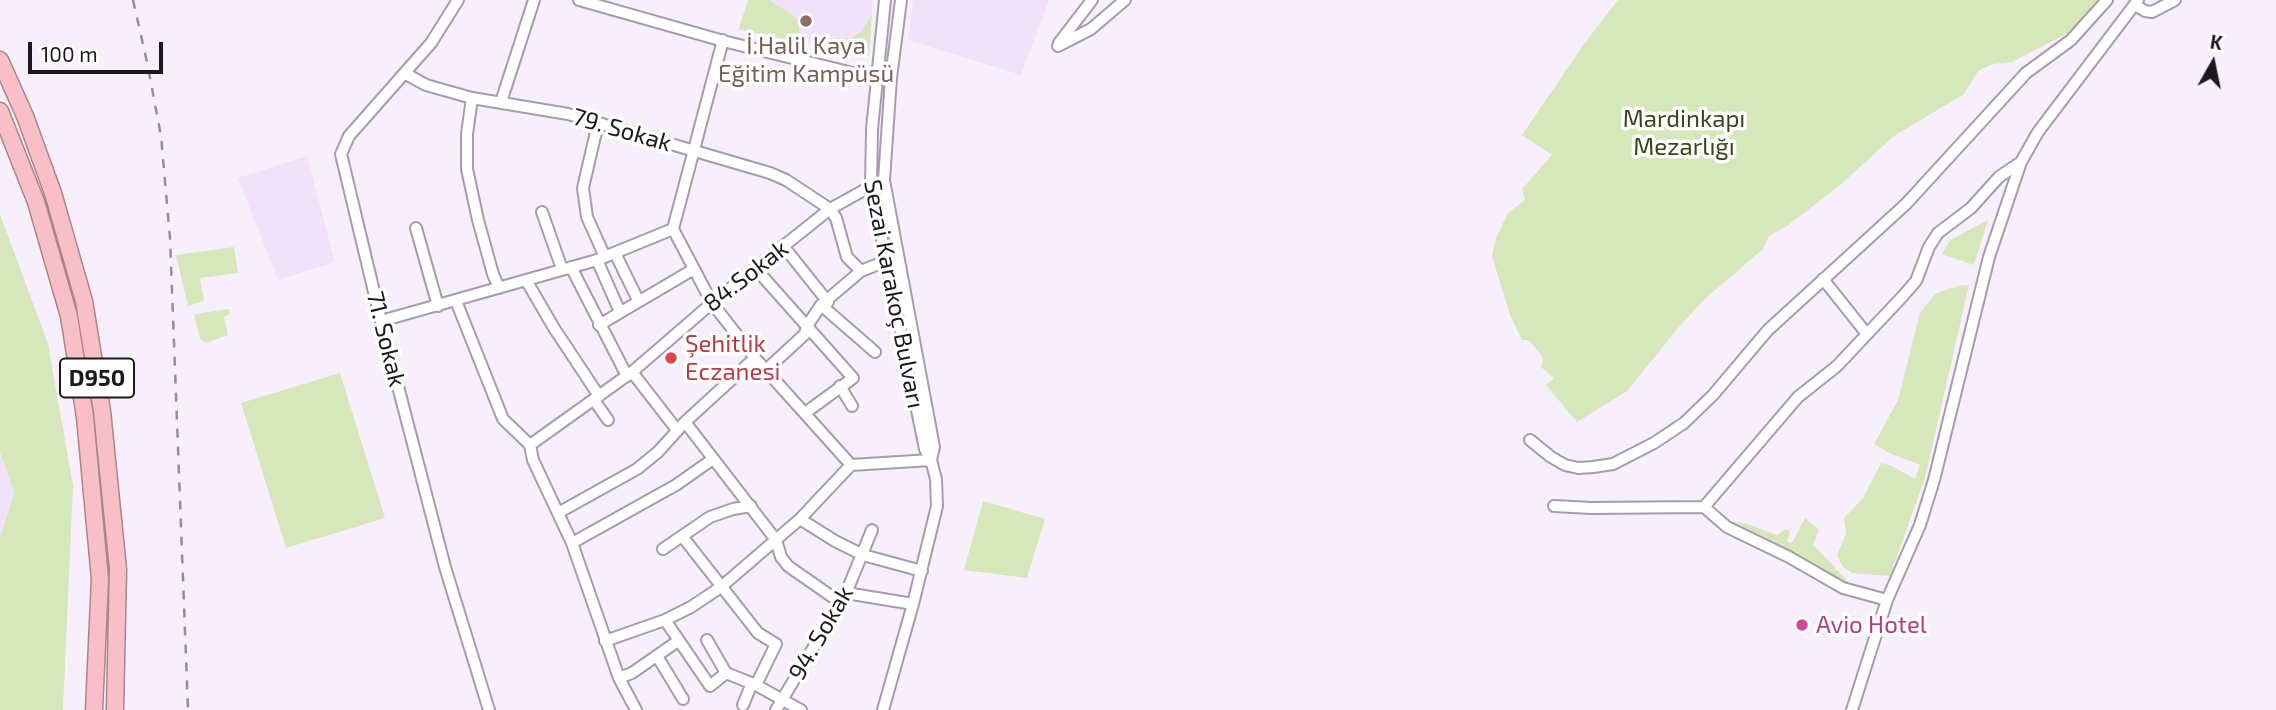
<!DOCTYPE html>
<html>
<head>
<meta charset="utf-8">
<style>
	body { margin:0 }
	#map { position:relative; width:2276px; height:710px; overflow:hidden; background:#f8effd; font-family:"Exo 2",sans-serif }
	canvas { display:block }
	.north { position:absolute; left:2178px; top:28px; width:70px; height:70px; -webkit-text-stroke:5px #fff; paint-order:stroke; rotate:9deg; font-size:19px; font-weight:700; line-height:28px; text-align:center; color:#1c181e }
	.north::after { content:''; display:block; margin:auto; width:24px; height:32px; background:#1c181e; clip-path:polygon(50% 0,100% 100%,50% 72%,0 100%) }
	.scale { position:absolute; left:28px; top:42px; width:135px; height:32px; box-sizing:border-box; border:4px solid #1c181e; border-top:0; padding-left:9px; font-size:21px; line-height:24px; white-space:nowrap; color:#1c181e; -webkit-text-stroke:5px #fff; paint-order:stroke }
</style>
</head>
<body>
<div id="map">
<canvas width="2276" height="710"></canvas>
<div class="north">K</div>
<div class="scale">100 m</div>
</div>
<script>
const c = document.querySelector('canvas').getContext('2d');
c.lineJoin = 'round';
function fillPath(path, color) {
  c.fillStyle = color;
  c.fill(path, 'evenodd');
}
function toPath(rows) {
  const path = new Path2D();
  for (const r of rows) {
    path.moveTo(r[0], r[1]);
    for (let i = 2; i < r.length; i += 2) path.lineTo(r[i], r[i + 1]);
  }
  return path;
}
function strokePath(path, color, width, dash) {
  c.strokeStyle = color;
  c.lineWidth = width;
  c.lineCap = dash ? 'butt' : 'round';
  c.setLineDash(dash || []);
  c.stroke(path);
}
function label(font, color, halo, rows, align = 'center') {
  c.font = font + ' "Exo 2",sans-serif';
  c.lineWidth = 7;
  c.setLineDash([]);
  c.textBaseline = 'middle';
  c.strokeStyle = halo;
  c.fillStyle = color;
  for (const [text, x, y, turn = 0] of rows) {
    c.save();
    c.translate(x, y);
    c.rotate((+turn || 0) * Math.PI / 180);
    c.textAlign = isNaN(turn) ? turn : align;
    if (halo) c.strokeText(text, 0, 0);
    c.fillText(text, 0, 0);
    c.restore();
  }
}
fillPath(toPath([
	[748,0,873,0,869,56,738,30],
	[913,0,1049,0,1021,75,908,40],
	[307,156,335,262,278,280,238,178],
	[0,452,14,492,0,539]
]), '#f1e2fa');
fillPath(toPath([
	[748,0,769,0,791,14,799,22,799,38,796,42,739,29],
	[1618,0,2099,0,2072,31,2012,62,1993,64,1978,71,1964,94,1894,136,1839,186,1787,226,1769,236,1763,249,1705,299,1679,327,1627,391,1577,422,1546,385,1554,378,1541,367,1543,358,1529,340,1522,340,1510,315,1492,256,1496,238,1508,213,1525,200,1522,189,1552,155,1522,135,1584,44],
	[872,14,869,56,820,46,821,38,851,38,862,31],
	[0,214,48,344,73,486,63,710,0,710,0,539,14,492,0,452],
	[1988,220,1974,265,1942,254,1950,240],
	[234,247,238,273,200,278,204,301,188,306,176,255],
	[1969,285,1925,478,1890,576,1852,573,1843,567,1837,555,1846,534,1844,518,1863,498,1881,463,1892,466,1915,479,1920,465,1889,453,1874,444,1898,400,1920,313,1935,294,1958,286],
	[229,309,230,314,224,317,228,335,206,343,200,339,194,314],
	[340,373,385,518,286,548,241,403],
	[983,501,1045,519,1027,578,964,570],
	[1805,518,1819,530,1813,545,1845,578,1849,585,1731,526,1731,522,1744,523,1777,535,1786,529,1790,531,1787,542,1792,543]
]), '#d6e7bb');
const minor = toPath([
	[458,0,431,43,349,136,341,154,381,321,445,567,489,710],
	[579,0,727,42,877,79],
	[885,0,872,129,871,186,925,449,931,460],
	[2135,5,2145,11,2152,12,2175,0],
	[723,40,673,229,712,303,755,358,851,465],
	[1059,43,1092,0],
	[1058,46,1091,29,1125,0],
	[406,74,426,85,472,98,568,114,770,173,786,180,830,209,836,218,847,257,861,271],
	[472,98,467,134,467,169,478,220,493,274,499,288],
	[501,102,534,0],
	[598,123,583,188,587,217,605,257],
	[542,212,562,269],
	[416,228,438,306],
	[784,247,828,302],
	[615,253,638,300],
	[597,260,620,312],
	[571,267,627,376],
	[756,269,853,378,805,413],
	[1823,279,1866,333],
	[526,280,554,328,599,396],
	[456,301,503,419,530,445,533,460,572,543,619,678,636,710],
	[821,305,875,352],
	[381,321,597,260,673,229],
	[599,325,694,269],
	[766,370,805,334,807,326,821,305,861,271,886,261],
	[632,372,677,430],
	[840,386,852,406],
	[594,400,608,420],
	[685,422,776,540,781,557,788,566,841,603],
	[1530,440,1551,457,1565,465,1578,468,1593,467,1613,464,1654,443,1684,423,1713,395,1768,330,1906,204,2026,73,2071,40,2107,0],
	[530,445,632,372,712,303,830,209,875,184],
	[1554,506,1591,508,1704,507,1727,527,1789,557,1843,588,1887,600],
	[1704,507,1798,397,1837,366,1902,297,1916,281,1929,247,1938,233,1971,208,1999,177,2021,162],
	[558,513,637,469,658,452,685,422,755,358],
	[800,519,835,541,863,555,922,571],
	[682,536,758,633,776,644,756,685],
	[572,543,676,485,713,459],
	[663,549,710,517,733,509,751,506],
	[846,593,913,604],
	[665,620,710,686,726,673],
	[707,640,726,673,756,685,801,710],
	[605,641,665,620,691,607,721,587,800,519,851,465,931,460],
	[657,656,683,699],
	[619,678,632,673,678,641],
	[743,705,752,683],
	[776,710,846,593,872,530],
	[883,710,913,604,937,506,936,479,931,460,934,447,884,180,891,78,901,0],
	[1852,710,1887,600,1920,525,1934,480,1989,257,2021,162,2038,132,2138,0]
]);
const highway = toPath([
	[0,60,25,116,53,193,84,301,102,411,118,569,115,710],
	[0,111,36,202,69,316,85,417,100,579,94,710]
]);
strokePath(minor, '#a69cad', 14);
strokePath(highway, '#ab858b', 19);
strokePath(minor, '#fff', 10);
strokePath(highway, '#f8bfc6', 16);
strokePath(toPath([
	[133,0,147,62,161,136,170,238,188,710]
]), '#958e98', 2.5, [9, 9]);
for (const [x, y, r, color] of [
	[806,21,7,"#8d6e63"],
	[671,358,7,"#e0444e"],
	[1802,625,7,"#d1479c"]
]) {
  const dot = new Path2D();
  dot.arc(x, y, r, 0, 2 * Math.PI);
  c.fillStyle = color;
  c.fill(dot);
  strokePath(dot, '#fff', 2.5);
}
for (const [x, y, w] of [
	[97,378,74]
]) {
  const box = new Path2D();
  box.roundRect(x - w / 2, y - 19.5, w, 39, 5);
  c.fillStyle = '#fff';
  c.fill(box);
  strokePath(box, '#1c181e', 2);
}
label('bold 23px', '#1c181e', null, [
	["D950",97,378]
]);
label('24px', '#785e54', '#fff', [
	["İ.Halil Kaya",806,46],
	["Eğitim Kampüsü",806,74]
]);
label('24px', '#374618', '#fff', [
	["Mardinkapı",1684,119],
	["Mezarlığı",1684,147]
]);
label('24px', '#1c181e', '#fff', [
	["79. Sokak",622,130,16],
	["84.Sokak",746,276,-38],
	["Sezai Karakoç Bulvarı",894,294,79],
	["71. Sokak",386,339,76],
	["94. Sokak",821,633,-60]
]);
label('24px', '#be3a42', '#fff', [
	["Şehitlik",685,344],
	["Eczanesi",685,372]
], 'left');
label('24px', '#b23c85', '#fff', [
	["Avio Hotel",1816,625]
], 'left');
</script>
</body>
</html>
